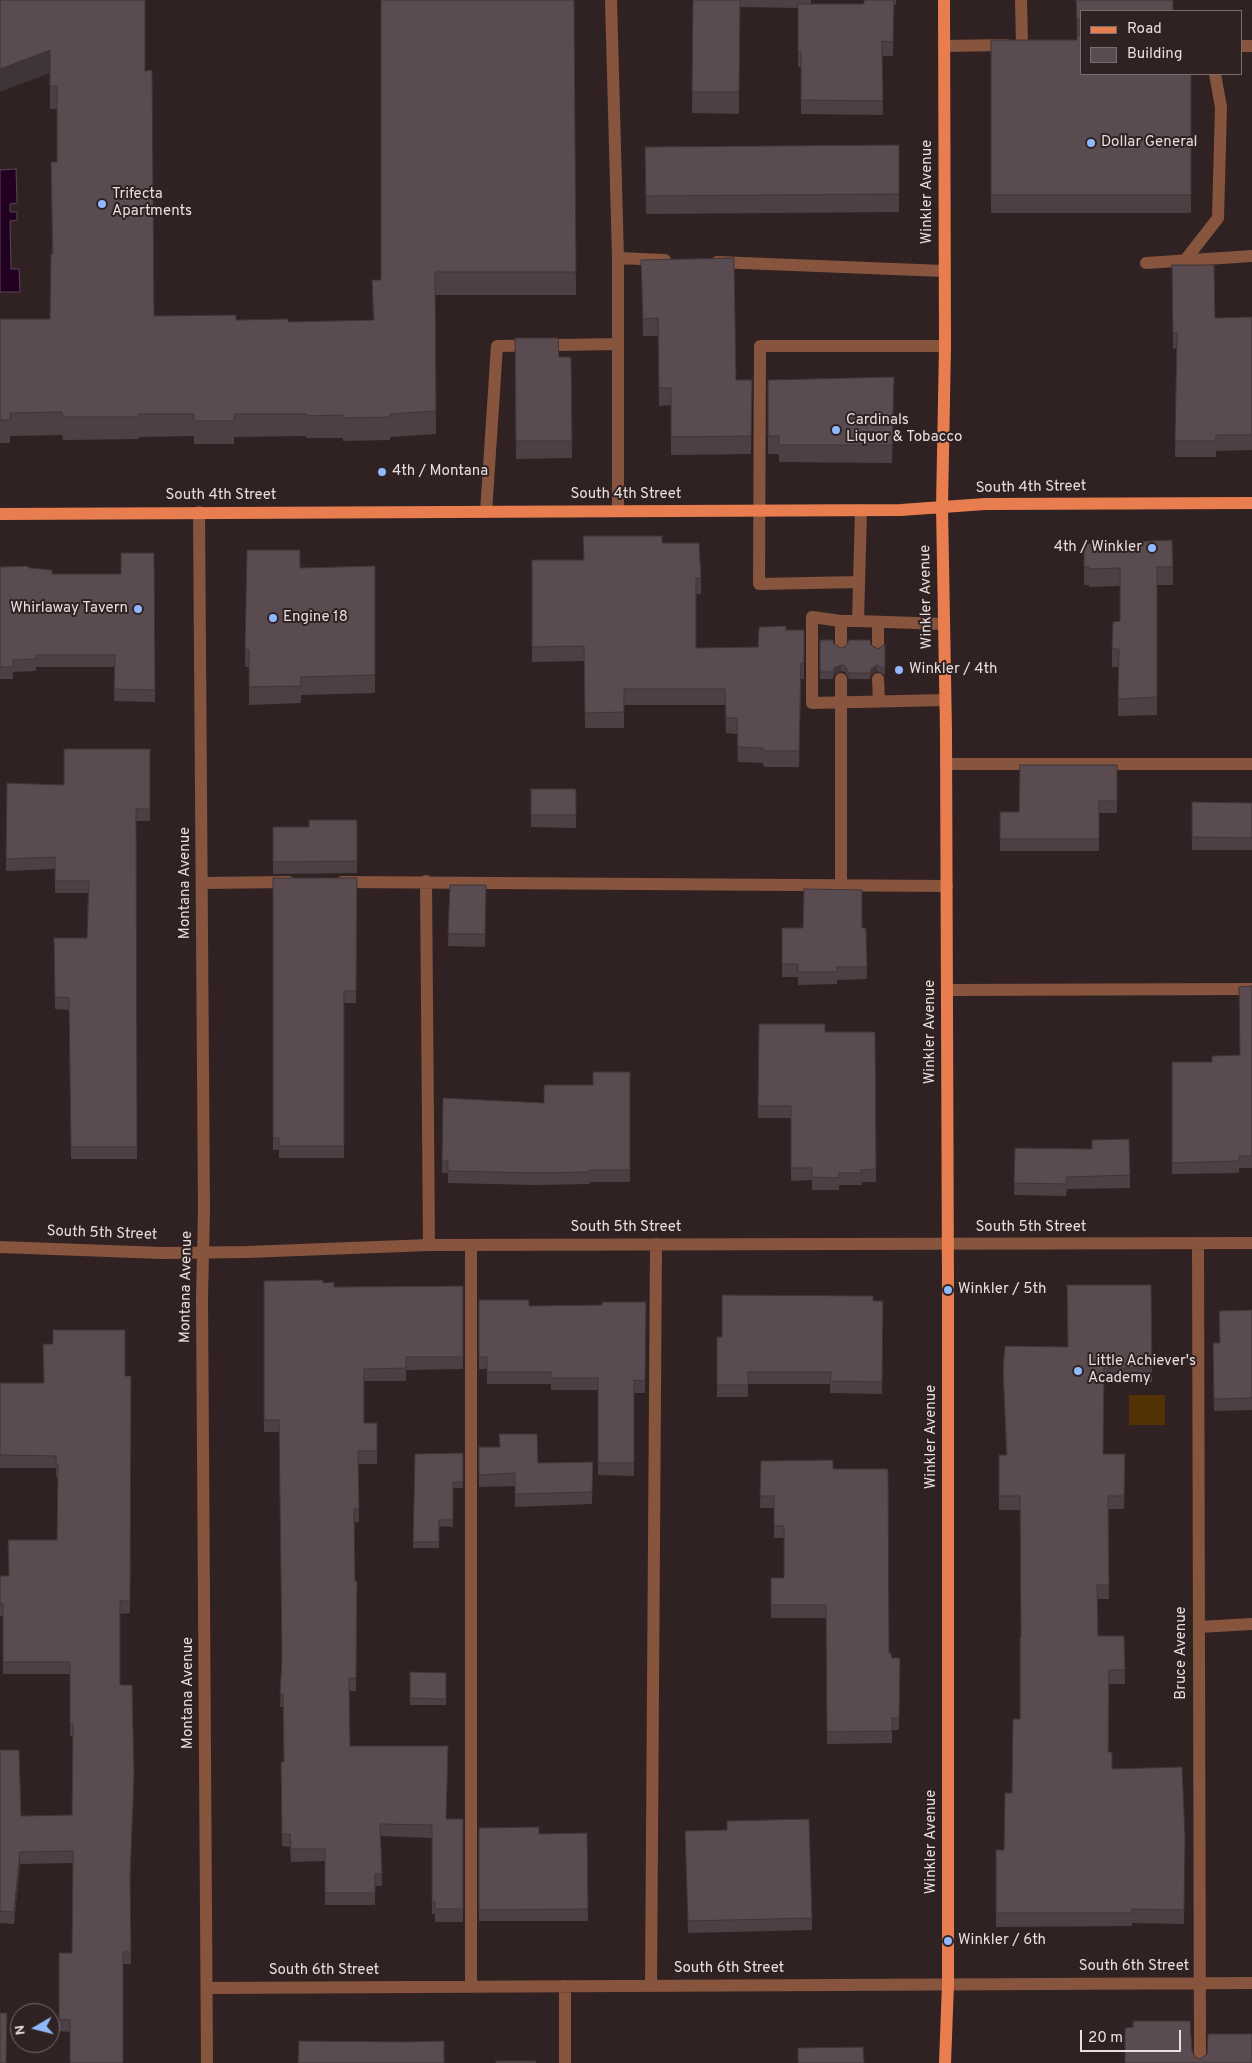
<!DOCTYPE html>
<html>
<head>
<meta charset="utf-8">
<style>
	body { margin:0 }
	#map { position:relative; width:1252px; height:2063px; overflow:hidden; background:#302222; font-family:Overpass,sans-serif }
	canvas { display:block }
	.legend { position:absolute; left:1080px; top:10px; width:162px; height:65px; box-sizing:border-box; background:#302222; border:1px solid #796d6d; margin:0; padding:6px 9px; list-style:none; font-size:15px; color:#e7dedd }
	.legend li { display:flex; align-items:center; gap:10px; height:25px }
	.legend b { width:25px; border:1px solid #796d6d }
	.north { position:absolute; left:10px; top:2003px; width:50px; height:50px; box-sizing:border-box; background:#302222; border:1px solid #796d6d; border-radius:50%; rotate:262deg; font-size:14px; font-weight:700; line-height:20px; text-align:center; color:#e7dedd }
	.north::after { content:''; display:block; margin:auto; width:18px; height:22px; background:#90b8fd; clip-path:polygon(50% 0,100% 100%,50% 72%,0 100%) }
	.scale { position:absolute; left:1080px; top:2030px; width:101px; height:22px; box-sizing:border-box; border:2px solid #e7dedd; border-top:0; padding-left:6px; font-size:15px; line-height:18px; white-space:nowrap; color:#e7dedd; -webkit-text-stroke:4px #302222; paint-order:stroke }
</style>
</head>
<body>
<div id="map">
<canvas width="1252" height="2063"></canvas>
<ul class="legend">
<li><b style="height:6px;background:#e87e4f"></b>Road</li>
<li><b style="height:14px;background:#5a4b50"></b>Building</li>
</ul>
<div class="north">N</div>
<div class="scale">20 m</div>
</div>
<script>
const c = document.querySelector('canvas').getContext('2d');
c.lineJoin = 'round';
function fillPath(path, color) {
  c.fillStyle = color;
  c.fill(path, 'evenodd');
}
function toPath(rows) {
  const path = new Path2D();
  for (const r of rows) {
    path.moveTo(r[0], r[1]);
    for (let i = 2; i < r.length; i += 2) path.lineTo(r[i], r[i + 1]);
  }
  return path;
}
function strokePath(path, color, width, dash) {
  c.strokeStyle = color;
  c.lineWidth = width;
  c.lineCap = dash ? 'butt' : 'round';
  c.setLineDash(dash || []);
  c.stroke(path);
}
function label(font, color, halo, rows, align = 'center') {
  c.font = font + ' Overpass,sans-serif';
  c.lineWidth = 4;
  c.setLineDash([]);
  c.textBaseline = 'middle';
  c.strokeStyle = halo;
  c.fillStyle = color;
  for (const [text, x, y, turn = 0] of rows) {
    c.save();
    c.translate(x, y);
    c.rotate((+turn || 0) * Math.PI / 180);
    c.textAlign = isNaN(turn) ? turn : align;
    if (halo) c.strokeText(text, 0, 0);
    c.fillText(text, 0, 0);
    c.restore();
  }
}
fillPath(toPath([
	[1129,1395,1165,1395,1165,1425,1129,1425]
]), '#533206');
const water = toPath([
	[16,169,17,203,10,204,10,212,17,212,17,220,10,221,11,269,19,269,20,292,0,292,0,170,16,169]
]);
fillPath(water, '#22001f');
strokePath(water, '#5d4358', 1);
strokePath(toPath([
	[611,0,618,258],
	[1021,0,1022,45],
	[944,46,1006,45],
	[1241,46,1252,46],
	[1186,259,1218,218,1221,107,1215,74],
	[717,262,944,271],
	[1146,263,1252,256],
	[861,510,858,621,841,621,812,617,812,703,945,700],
	[618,511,618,258,665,260],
	[199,512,204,1211,202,1298,207,2063],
	[486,512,497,346,618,344],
	[859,582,759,584,760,346,945,346],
	[841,621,841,646],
	[858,621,944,624],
	[878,647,878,622],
	[878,679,879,701],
	[946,764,1252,764],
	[426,881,429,1245],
	[342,882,947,886],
	[203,883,289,882],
	[841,884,841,679],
	[947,990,1252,989],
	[1198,1244,1200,2063],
	[0,1247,162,1253,247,1252,429,1245,1252,1243],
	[1199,1627,1252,1624],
	[651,1986,656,1244],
	[471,1987,471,1245],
	[207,1988,1252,1983],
	[565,2063,565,1986]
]), '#87543e', 12);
strokePath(toPath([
	[944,0,945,346,942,507,946,732,948,1290,948,1984,945,2063],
	[0,514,901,510,985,504,1252,503]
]), '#e87e4f', 12);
fillPath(toPath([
	[0,0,145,71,154,316,236,320,288,322,373,320,372,280,381,280,574,0,576,295,435,295,436,434,390,437,390,440,343,441,343,438,306,438,306,436,234,437,234,444,194,444,194,436,139,437,139,439,63,440,62,435,10,436,10,443,0,443,0,319,50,319,52,254,51,162,57,162,57,109,50,109,50,73],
	[693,0,811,0,811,4,864,4,864,0,896,0,896,5,894,5,893,56,882,56,883,115,801,114,801,67,798,67,798,8,740,7,739,114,692,113],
	[1076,0,1081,11,1081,74,1191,74,1191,213,991,213,991,40,1077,40],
	[899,145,899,212,646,214,645,147],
	[641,260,736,380,752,380,751,454,671,455,671,405,659,406,658,336,643,336],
	[1172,265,1215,318,1252,317,1252,450,1216,451,1216,457,1175,457,1177,348,1173,349],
	[515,338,559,357,571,357,572,458,516,459],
	[768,380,894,395,892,463,779,462,779,454,768,454],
	[662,543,701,578,701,594,696,594,696,648,758,647,786,630,804,630,804,679,801,679,799,767,764,767,763,763,738,762,737,734,726,733,725,705,624,705,624,728,585,728,584,661,532,662,532,576,583,560],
	[1084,544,1173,567,1173,585,1157,585,1157,715,1118,716,1118,667,1112,667,1112,649,1120,621,1120,586,1089,587,1089,585,1084,585],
	[247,550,300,568,375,566,375,693,301,695,301,703,249,705,249,667,245,667],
	[154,553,155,702,114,701,115,667,36,667,36,671,13,672,13,679,0,679,0,567,30,568,52,574,121,574],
	[820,640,834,644,841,648,871,645,878,649,885,644,885,675,877,671,871,675,870,679,849,679,845,672,841,671,834,675,833,679,820,679],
	[150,749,150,821,136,821,137,1159,71,1159,69,1010,55,1009,54,938,87,938,88,893,55,893,55,869,6,871,6,859,64,785],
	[1117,765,1117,813,1099,813,1099,851,1000,851,1000,812,1019,812],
	[531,789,576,789,576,828,531,827],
	[1192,802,1252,803,1252,850,1192,850],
	[357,820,357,873,273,874,273,827,309,827],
	[273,878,357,878,356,1003,344,1003,344,1158,279,1158,279,1150,273,1150],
	[450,885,486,885,485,947,448,946],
	[782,928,866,928,867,979,837,980,837,984,798,985,798,977,782,977],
	[1252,986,1252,1168,1239,1168,1239,1173,1172,1174,1172,1062,1212,1062,1240,1055],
	[759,1024,825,1032,875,1032,876,1182,862,1182,862,1185,839,1185,839,1190,812,1190,812,1180,791,1181,791,1118,758,1118],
	[630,1072,630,1182,590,1182,590,1184,535,1185,448,1183,448,1173,442,1173,443,1098,544,1103],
	[1015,1148,1130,1175,1130,1188,1067,1189,1066,1196,1014,1195],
	[264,1281,323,1283,334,1287,463,1286,463,1369,406,1370,406,1381,364,1381,364,1423,377,1423,377,1464,358,1464,359,1522,354,1522,355,1581,357,1581,356,1691,349,1691,350,1746,448,1759,446,1819,463,1819,463,1922,435,1922,435,1914,432,1914,432,1838,381,1836,382,1886,375,1886,375,1905,325,1905,325,1861,291,1862,290,1847,282,1846,281,1762,284,1762,283,1707,280,1707,282,1661,279,1432,264,1432],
	[1151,1285,1152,1382,1104,1382,1103,1454,1125,1468,1124,1509,1108,1509,1109,1599,1097,1599,1098,1636,1124,1636,1125,1684,1109,1684,1109,1752,1112,1769,1185,1837,1184,1924,1132,1923,1132,1926,996,1927,996,1850,1004,1850,1012,1793,1020,1719,1021,1637,1020,1510,999,1510,999,1455,1006,1455,1003,1369,1068,1347],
	[479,1300,529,1306,602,1305,646,1302,645,1393,634,1393,634,1476,598,1475,598,1390,551,1390,551,1384,487,1384,487,1369,479,1369],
	[873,1301,883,1301,882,1394,830,1393,830,1384,748,1384,748,1397,717,1397,717,1337,722,1337],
	[1252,1310,1252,1410,1214,1411,1213,1343,1220,1343],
	[125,1376,131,1376,130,1613,120,1614,120,1685,134,1786,130,1884,131,1964,123,1964,70,2032,59,2031,59,1953,72,1953,73,1863,20,1864,14,1924,0,1923,0,1750,21,1816,72,1815,73,1736,70,1736,70,1674,3,1674,3,1616,0,1616,0,1576,8,1576,57,1540,58,1477,56,1477,56,1468,0,1468,0,1383,44,1383],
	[479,1447,538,1463,593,1462,592,1504,515,1507,515,1486,479,1487],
	[463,1453,463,1488,453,1488,453,1527,439,1526,439,1548,413,1548,415,1454],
	[761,1461,833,1469,889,1653,892,1658,900,1658,899,1730,892,1730,892,1743,827,1744,826,1618,771,1618,771,1578,784,1578,784,1538,774,1538,774,1508,760,1508],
	[410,1672,446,1673,446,1705,410,1705],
	[479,1828,539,1834,587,1833,588,1921,479,1921],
	[727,1830,812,1918,812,1930,688,1933,685,1831]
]), '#4d4045');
fillPath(toPath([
	[50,50,50,73,0,92,0,69],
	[894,377,894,395,892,463,892,445],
	[841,665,841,671,834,675,833,679,833,672,834,668],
	[877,665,877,671,871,675,870,679,870,673,871,669],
	[134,1774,134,1786,130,1887,130,1875],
	[20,1852,20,1864,14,1924,14,1912]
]), '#3f3438');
const building = toPath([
	[0,0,145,0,145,71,152,70,154,316,236,315,236,320,288,319,288,322,374,320,372,280,381,280,381,0,574,0,576,272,435,272,436,411,390,414,390,417,343,418,343,415,306,416,306,414,234,414,234,421,194,421,194,414,139,414,139,417,63,417,62,412,10,413,10,420,0,420,0,319,50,319,51,254,53,254,51,162,57,162,57,86,50,86,50,50,0,69,0,0],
	[693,0,740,0,739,92,692,92,693,0],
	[864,0,894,0,893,42,882,41,883,101,801,100,801,52,798,52,798,4,864,4,864,0],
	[1076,0,1173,0,1173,11,1081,11,1081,20,1077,19,1076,0],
	[1077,35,1081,35,1081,74,1191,74,1191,195,991,195,991,40,1077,40,1077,35],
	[899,145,899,194,646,196,645,147,899,145],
	[734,258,736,380,752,380,751,436,671,437,671,388,659,388,658,318,643,319,641,260,734,258],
	[1172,265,1214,265,1215,318,1252,317,1252,435,1216,435,1216,441,1175,441,1177,333,1173,333,1172,265],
	[515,338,558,338,559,357,571,357,572,441,516,441,515,338],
	[894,377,892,445,779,445,779,436,768,436,768,380,894,377],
	[583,536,662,536,662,543,699,543,701,578,696,578,696,648,758,647,759,627,786,626,786,630,804,630,804,663,801,663,799,751,764,751,763,748,738,747,737,718,726,718,725,689,624,689,624,712,585,713,584,646,532,647,532,560,584,560,583,536],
	[1172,540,1173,567,1157,567,1157,697,1118,699,1119,649,1112,649,1113,622,1120,621,1120,568,1089,569,1089,567,1084,567,1084,544,1172,540],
	[247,550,300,550,300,568,375,566,375,675,301,677,301,686,249,687,249,650,245,649,247,550],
	[121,553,154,553,155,690,114,689,115,655,36,655,36,659,13,660,13,667,0,667,0,567,27,566,30,568,52,570,52,574,121,574,121,553],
	[820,640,833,640,834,644,841,648,845,647,849,640,870,640,871,645,878,649,885,644,885,669,877,665,871,669,870,673,849,673,845,666,841,665,834,668,833,672,820,672,820,640],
	[64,749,150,749,150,809,136,809,137,1147,71,1147,69,998,55,997,54,938,87,938,89,881,55,881,55,857,6,859,7,783,64,785,64,749],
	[1020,765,1117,765,1117,801,1099,801,1099,839,1000,839,1000,812,1019,812,1020,765],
	[531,789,576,789,576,815,531,815,531,789],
	[1192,802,1252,803,1252,838,1192,837,1192,802],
	[309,820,357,820,357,861,273,862,273,827,309,827,309,820],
	[273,878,357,878,356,991,344,991,344,1146,279,1146,279,1138,273,1138,273,878],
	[450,885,486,885,485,934,448,934,450,885],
	[804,889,862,890,862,928,866,928,867,967,837,967,837,972,798,972,798,964,782,964,782,928,803,928,804,889],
	[1252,986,1252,1156,1239,1156,1239,1161,1172,1163,1172,1062,1212,1062,1212,1056,1240,1055,1239,987,1252,986],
	[759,1024,825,1024,825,1032,875,1032,876,1169,861,1170,862,1173,839,1173,839,1178,812,1177,812,1168,791,1168,791,1106,758,1106,759,1024],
	[593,1072,630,1072,630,1170,590,1170,590,1172,535,1173,448,1171,448,1161,442,1161,443,1098,544,1103,544,1085,593,1085,593,1072],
	[1129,1139,1130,1175,1067,1177,1066,1184,1014,1183,1015,1148,1092,1149,1092,1140,1129,1139],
	[323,1280,323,1283,334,1282,334,1287,463,1286,463,1357,406,1357,406,1368,364,1369,364,1423,377,1423,377,1451,358,1451,359,1509,354,1509,355,1581,357,1581,356,1678,349,1678,350,1746,448,1746,446,1819,463,1819,463,1909,435,1909,435,1902,432,1902,432,1825,380,1824,382,1874,375,1874,375,1893,325,1893,325,1849,291,1849,290,1834,282,1834,281,1762,284,1762,283,1694,280,1694,282,1658,279,1420,264,1420,264,1281,323,1280],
	[1067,1285,1151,1285,1152,1368,1104,1368,1103,1454,1125,1454,1124,1496,1108,1496,1109,1585,1097,1585,1098,1636,1124,1636,1125,1670,1109,1670,1108,1752,1112,1752,1112,1769,1182,1767,1185,1837,1184,1910,1132,1909,1132,1913,996,1913,996,1850,1004,1850,1005,1793,1012,1793,1013,1719,1020,1719,1020,1637,1021,1637,1020,1496,999,1496,999,1455,1007,1455,1003,1369,1005,1346,1068,1347,1067,1285],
	[722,1295,873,1296,873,1301,883,1301,882,1382,830,1381,831,1372,748,1372,748,1385,717,1385,717,1337,722,1337,722,1295],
	[479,1300,529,1300,529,1306,602,1305,602,1302,646,1302,645,1381,634,1380,634,1463,598,1463,598,1378,551,1378,551,1372,487,1372,487,1357,479,1357,479,1300],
	[1252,1310,1252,1398,1214,1399,1213,1343,1220,1343,1219,1311,1252,1310],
	[53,1330,125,1330,125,1376,131,1376,130,1601,120,1601,120,1685,132,1685,134,1774,130,1875,131,1952,123,1952,123,2063,70,2063,70,2020,59,2019,59,1953,72,1953,73,1851,20,1852,14,1912,0,1911,0,1750,19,1750,21,1816,72,1815,73,1724,70,1724,70,1662,3,1662,3,1604,0,1604,0,1576,9,1576,8,1540,57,1540,58,1464,56,1464,56,1456,0,1455,0,1383,44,1383,43,1344,53,1344,53,1330],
	[499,1434,537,1434,538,1463,593,1462,592,1492,515,1494,515,1473,479,1475,479,1447,500,1447,499,1434],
	[463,1453,463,1482,453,1482,453,1520,439,1520,439,1542,413,1542,415,1454,463,1453],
	[833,1460,833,1469,888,1469,889,1653,891,1653,892,1658,900,1658,899,1718,892,1718,892,1731,827,1732,826,1605,771,1605,771,1578,784,1578,784,1526,774,1526,774,1496,760,1496,761,1461,833,1460],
	[410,1672,446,1673,446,1699,410,1698,410,1672],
	[809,1819,812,1918,688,1921,685,1831,727,1830,727,1821,809,1819],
	[539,1827,539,1834,587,1833,588,1909,479,1910,479,1828,539,1827],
	[0,2013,7,2013,6,2063,0,2063,0,2013],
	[1133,2021,1190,2021,1192,2051,1196,2058,1200,2059,1207,2054,1208,2034,1252,2034,1252,2063,1125,2063,1125,2028,1133,2027,1133,2021],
	[299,2041,407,2042,444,2041,444,2063,298,2063,299,2041],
	[863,2047,864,2063,798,2063,798,2048,863,2047],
	[496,2061,536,2061,536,2063,496,2063,496,2061]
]);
fillPath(building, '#5a4b50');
strokePath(building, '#3f3438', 1);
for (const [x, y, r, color] of [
	[1091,143,5,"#90b8fd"],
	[102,204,5,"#90b8fd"],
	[836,430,5,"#90b8fd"],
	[382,472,5,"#90b8fd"],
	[1152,548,5,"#90b8fd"],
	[138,609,5,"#90b8fd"],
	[273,618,5,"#90b8fd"],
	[899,670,5,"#90b8fd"],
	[948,1290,5,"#90b8fd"],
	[1078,1371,5,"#90b8fd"],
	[948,1941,5,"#90b8fd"]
]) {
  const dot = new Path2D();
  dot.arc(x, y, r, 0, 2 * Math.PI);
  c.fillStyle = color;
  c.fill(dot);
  strokePath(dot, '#302222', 2);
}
label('15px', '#e7dedd', '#302222', [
	["Dollar General",1101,143],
	["Trifecta",112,195],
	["Apartments",112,212],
	["Cardinals",846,421],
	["Liquor & Tobacco",846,438],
	["4th / Montana",392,472],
	["4th / Winkler",1142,548,"right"],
	["Whirlaway Tavern",128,609,"right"],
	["Engine 18",283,618],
	["Winkler / 4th",909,670],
	["Winkler / 5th",958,1290],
	["Little Achiever's",1088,1362],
	["Academy",1088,1379],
	["Winkler / 6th",958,1941]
], 'left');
label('15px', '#e7dedd', '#302222', [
	["Winkler Avenue",928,192,-90],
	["South 4th Street",1031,488,-1],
	["South 4th Street",626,495],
	["South 4th Street",221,496],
	["Winkler Avenue",927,597,-91],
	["Montana Avenue",186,883,-90],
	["Winkler Avenue",931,1032,-90],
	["South 5th Street",626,1228],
	["South 5th Street",1031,1228],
	["South 5th Street",102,1234,2],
	["Montana Avenue",187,1287,-89],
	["Winkler Avenue",932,1437,-90],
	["Bruce Avenue",1182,1653,-90],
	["Montana Avenue",189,1693,-90],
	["Winkler Avenue",932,1842,-90],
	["South 6th Street",1134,1967],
	["South 6th Street",729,1969],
	["South 6th Street",324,1971]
]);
</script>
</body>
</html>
